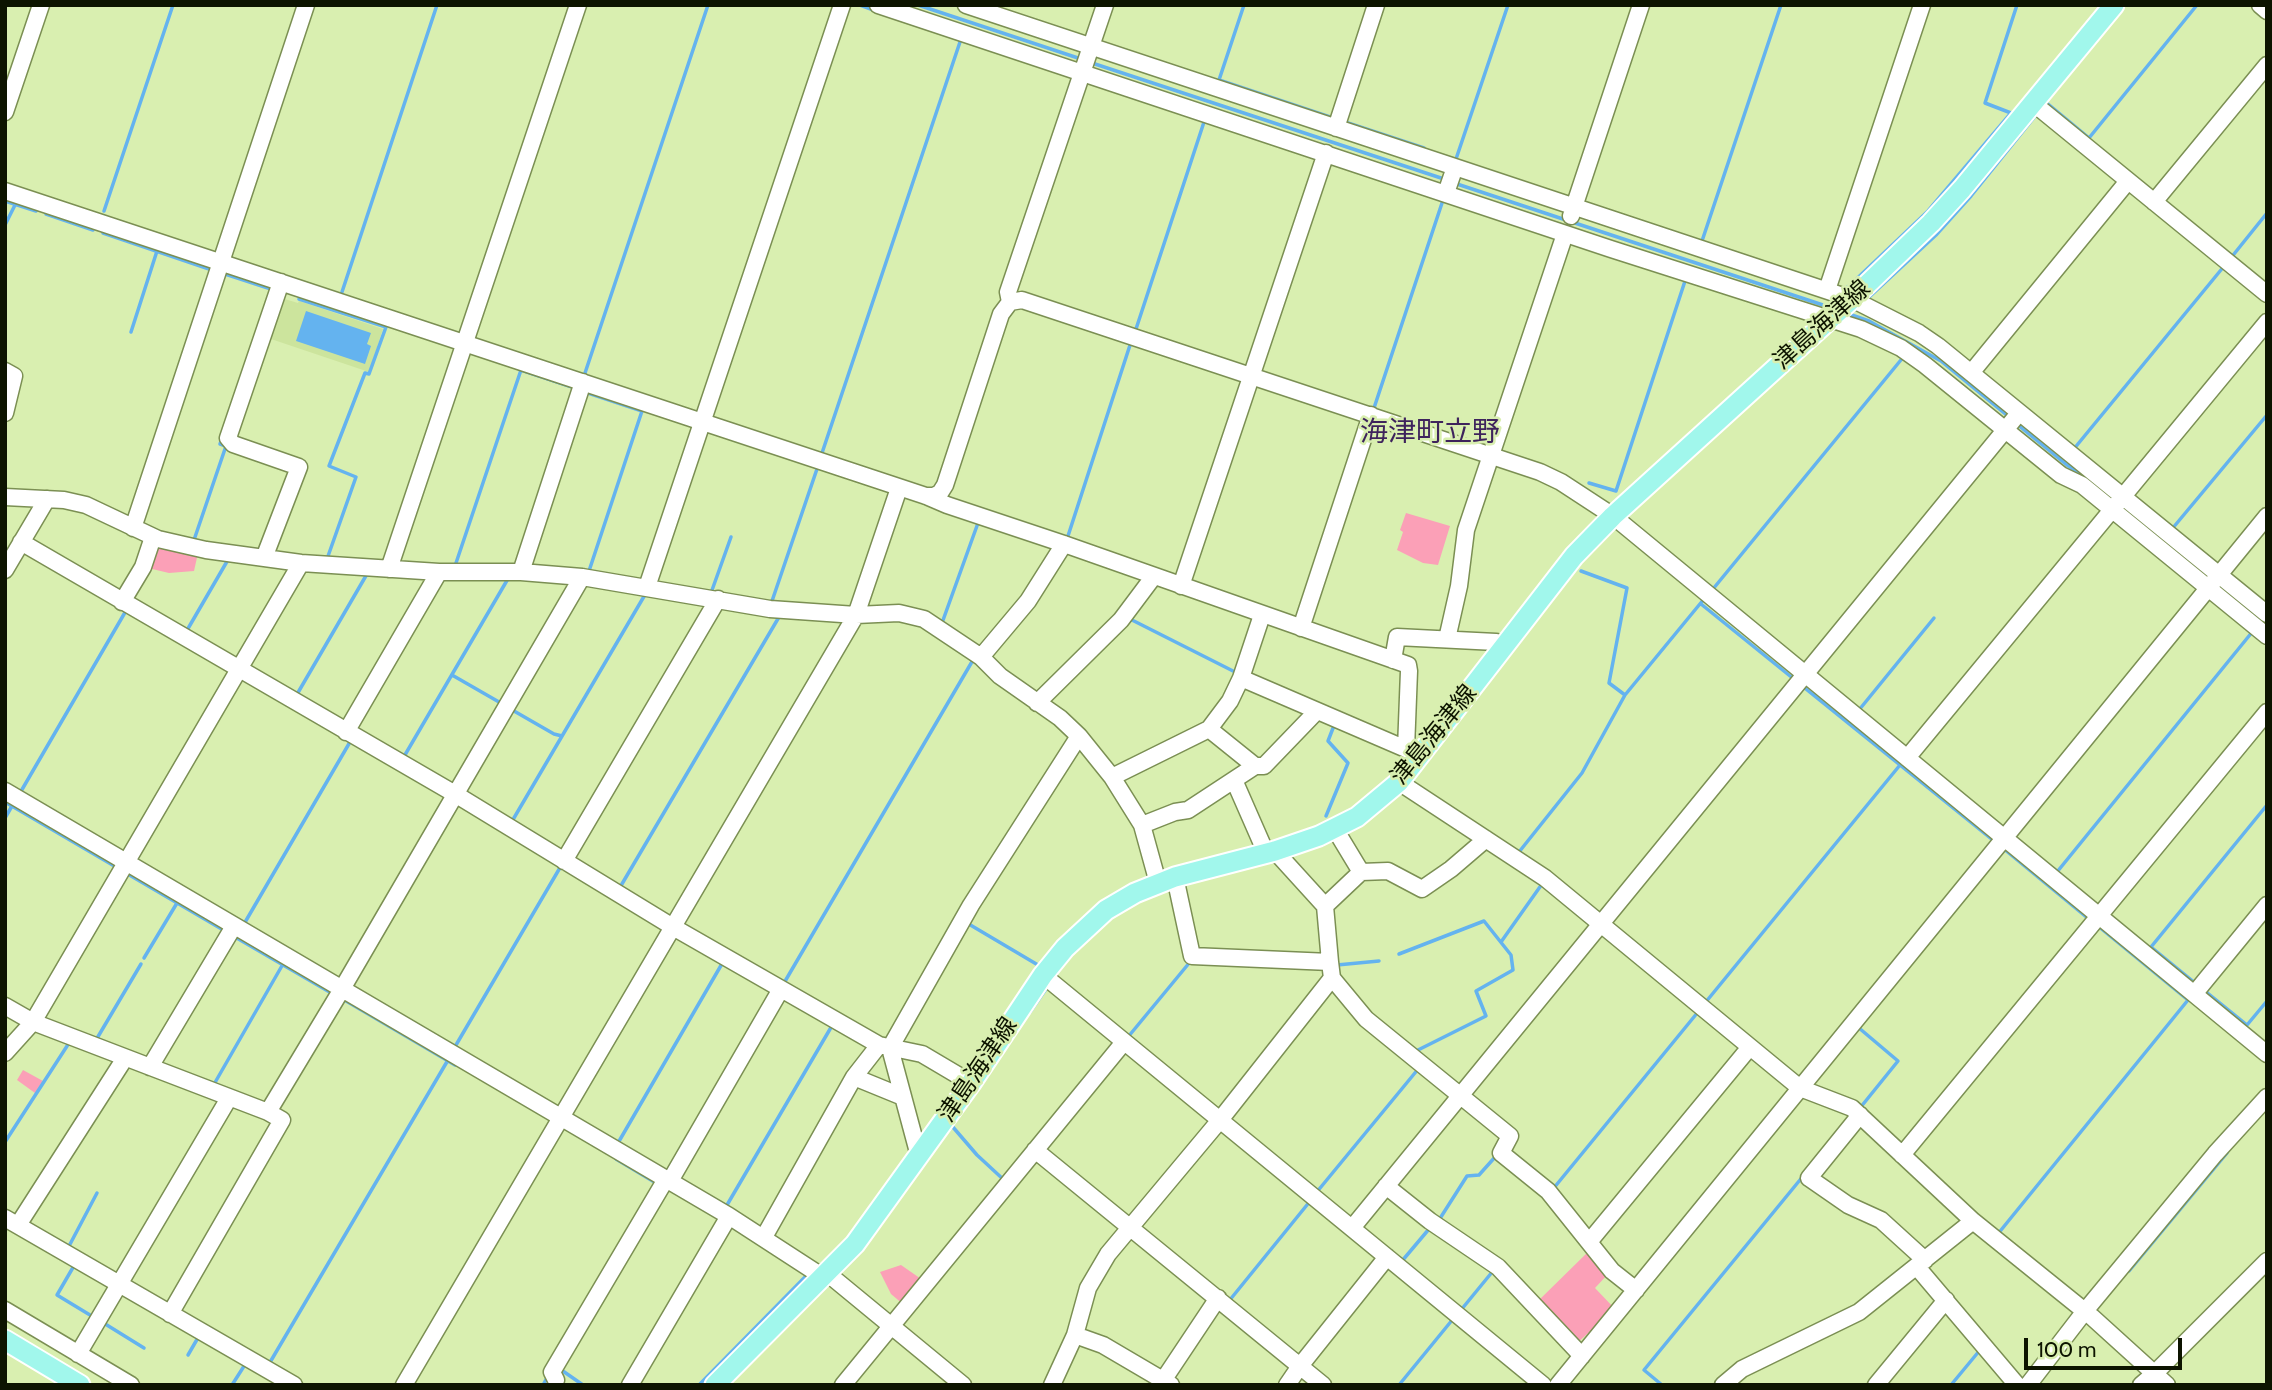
<!DOCTYPE html>
<html>
<head>
<meta charset="utf-8">
<style>
	body { margin:0 }
	#map { position:relative; width:2272px; height:1390px; overflow:hidden; background:#d9efb0; font-family:Cabin,sans-serif }
	canvas { display:block }
	.frame { position:absolute; inset:0; border:7px solid #0d1400; pointer-events:none }
	.scale { position:absolute; left:2024px; top:1338px; width:158px; height:32px; box-sizing:border-box; border:4px solid #0d1400; border-top:0; padding-left:9px; font-size:21px; line-height:24px; white-space:nowrap; color:#0d1400; -webkit-text-stroke:5px #d9efb0; paint-order:stroke }
</style>
</head>
<body>
<div id="map">
<canvas width="2272" height="1390"></canvas>
<div class="frame"></div>
<div class="scale">100 m</div>
</div>
<script>
const c = document.querySelector('canvas').getContext('2d');
c.lineJoin = 'round';
function fillPath(path, color) {
  c.fillStyle = color;
  c.fill(path, 'evenodd');
}
function toPath(rows) {
  const path = new Path2D();
  for (const r of rows) {
    path.moveTo(r[0], r[1]);
    for (let i = 2; i < r.length; i += 2) path.lineTo(r[i], r[i + 1]);
  }
  return path;
}
function strokePath(path, color, width, dash) {
  c.strokeStyle = color;
  c.lineWidth = width;
  c.lineCap = dash ? 'butt' : 'round';
  c.setLineDash(dash || []);
  c.stroke(path);
}
function label(font, color, halo, rows, align = 'center') {
  c.font = font + ' Cabin,"Noto Sans JP",sans-serif';
  c.lineWidth = 5;
  c.setLineDash([]);
  c.textBaseline = 'middle';
  c.strokeStyle = halo;
  c.fillStyle = color;
  for (const [text, x, y, turn = 0] of rows) {
    c.save();
    c.translate(x, y);
    c.rotate((+turn || 0) * Math.PI / 180);
    c.textAlign = isNaN(turn) ? turn : align;
    if (halo) c.strokeText(text, 0, 0);
    c.fillText(text, 0, 0);
    c.restore();
  }
}
fillPath(toPath([
	[278,297,298,303,299,301,383,329,369,372,265,337]
]), '#cce49d');
fillPath(toPath([
	[1406,513,1450,526,1438,565,1423,563,1397,550,1403,532,1400,530],
	[154,544,198,553,194,571,169,573,148,568],
	[23,1070,43,1081,35,1093,17,1080],
	[1591,1249,1609,1273,1595,1288,1615,1309,1576,1344,1536,1303],
	[901,1265,924,1281,904,1305,891,1294,880,1272]
]), '#fba0b7');
fillPath(toPath([
	[306,311,371,333,367,344,371,346,365,364,296,341]
]), '#64b3ef');
strokePath(toPath([
	[860,5,876,11],
	[918,5,1081,59],
	[1092,63,1447,180],
	[1219,80,1333,118],
	[1219,80,1244,5],
	[2045,105,2048,104,2089,138,2197,5],
	[1345,122,1424,148],
	[1456,159,1508,5],
	[1454,183,1832,308],
	[5,201,36,211],
	[104,211,173,5],
	[46,214,93,230],
	[5,225,15,205],
	[103,233,212,270],
	[1702,241,1781,5],
	[2230,259,2267,213],
	[222,273,274,290],
	[1842,288,1848,287,1928,211,2011,113,1985,103,2017,5],
	[342,292,437,5],
	[299,299,386,327,369,374,365,373,329,466,356,477,327,559],
	[1867,299,1936,235,1971,196,2036,115],
	[1846,313,1869,321,1941,361,2009,417],
	[1136,329,1205,119],
	[131,332,157,251],
	[584,376,708,5],
	[585,392,642,411,589,571],
	[1374,408,1444,197],
	[2018,425,2067,465,2089,479],
	[2073,450,2225,265],
	[821,456,961,39],
	[1589,483,1616,491,1686,278],
	[2122,506,2211,579],
	[2172,529,2267,415],
	[1067,539,1131,342],
	[194,540,226,446,220,444,222,439],
	[455,566,521,370,575,388],
	[1581,571,1627,588,1609,683,1625,695],
	[2217,584,2267,625],
	[1713,589,1905,355],
	[713,593,711,593,731,537],
	[771,604,818,466],
	[1701,604,1795,680],
	[1130,619,1237,673],
	[942,623,978,523],
	[186,632,229,558],
	[452,675,499,702],
	[1801,685,1994,841],
	[296,696,367,574],
	[1859,710,1934,618],
	[514,711,554,734,562,736],
	[402,760,509,577],
	[20,793,127,609],
	[5,802,116,867],
	[1326,816,1348,763,1328,741,1335,723],
	[5,818,12,806],
	[511,823,646,593],
	[2002,852,2004,849,2090,920],
	[1521,853,1519,852,1582,773,1625,695,1704,599],
	[2054,869,2057,872,2253,631],
	[126,873,225,931],
	[619,889,779,617],
	[967,923,1038,965],
	[244,924,350,742],
	[235,937,333,994],
	[1501,942,1542,884],
	[1399,954,1484,921,1511,955,1513,970,1476,991,1486,1016,1416,1051],
	[144,958,177,903],
	[1337,965,1379,961],
	[784,983,973,660,971,658],
	[2195,983,2151,947,2267,805],
	[2205,991,2247,1025,2267,1001],
	[341,998,455,1065],
	[1705,1003,1900,765],
	[1030,1012,1048,986],
	[1128,1037,1190,962,1192,962],
	[94,1039,96,1040,141,964],
	[456,1045,561,866],
	[213,1086,283,964],
	[1860,1108,1898,1061,1859,1028,1860,1026],
	[952,1126,977,1155,1004,1180],
	[5,1142,69,1043],
	[618,1143,723,962],
	[616,1159,656,1183],
	[1553,1189,1698,1012],
	[1316,1193,1419,1068],
	[727,1205,833,1024],
	[1439,1220,1467,1176,1479,1175,1496,1156],
	[1997,1235,2188,1000,2098,926],
	[71,1249,68,1248,97,1193],
	[1402,1261,1429,1229,1431,1230],
	[75,1264,57,1295,90,1315],
	[2129,1271,2227,1153],
	[1229,1301,1311,1200],
	[1461,1310,1493,1271],
	[102,1322,144,1348],
	[188,1355,199,1336],
	[269,1364,448,1060],
	[560,1369,583,1385],
	[232,1385,246,1363],
	[543,1385,548,1376],
	[699,1385,808,1274],
	[1399,1385,1453,1319],
	[1662,1385,1644,1370,1804,1175],
	[1951,1385,1980,1350]
]), '#64b3ef', 3.5);
const minor = toPath([
	[878,5,1611,249,1861,329,1901,348,1925,365,2061,475,2082,485,2267,636],
	[966,5,1455,167],
	[2260,5,2267,11],
	[2033,103,2267,294],
	[5,112,41,5],
	[1336,128,1376,5],
	[5,191,926,496,947,505,1064,544,1408,665,1409,671,1406,749,1420,756],
	[1446,193,1455,167,1852,299,1919,333,1938,346,2267,614],
	[2154,202,2267,65],
	[1571,216,1641,5],
	[1827,290,1922,5],
	[1010,302,1008,292,1105,5],
	[5,371,14,376,5,413],
	[1971,373,2128,181],
	[926,496,934,496,940,493,945,485,1001,314,1010,302,1022,300,1540,472,1561,482,1613,516,2267,1054],
	[5,497,64,500,86,505,158,539,206,550,301,563,439,572,521,572,582,577,770,609,856,615,899,613,924,619,981,657,1000,676,1060,718,1079,736,1112,777,1142,825,1158,883],
	[133,528,306,5],
	[21,542,455,794,673,927,879,1045,922,1054,971,1083],
	[264,558,299,467,233,444,228,438,281,282],
	[389,569,578,5],
	[5,570,47,499],
	[521,572,583,382],
	[1181,586,1326,153],
	[647,587,842,5],
	[122,602,143,567,153,537],
	[1262,615,1241,678,1406,749],
	[1301,628,1371,415],
	[1447,639,1459,586,1466,530,1565,234],
	[981,657,1028,601,1064,544],
	[1393,660,1397,637,1496,642,1503,646],
	[1037,703,1121,620,1154,576],
	[1209,729,1255,766],
	[346,732,439,572],
	[1907,758,2267,322],
	[1112,777,1209,729,1230,701,1241,678],
	[1234,780,1266,853],
	[1399,782,1545,878,1800,1088,1852,1108,1973,1221,2092,1317,2167,1385],
	[5,791,729,1216,823,1277],
	[1142,825,1175,812,1188,810,1255,766,1264,766,1317,711],
	[1275,851,1325,906,1330,962],
	[564,861,718,599],
	[1361,872,1388,871,1422,889,1451,869,1486,839],
	[1175,877,1192,956,1330,962,1332,978,1366,1019,1510,1136,1501,1153,1548,1191,1612,1271,1636,1290],
	[1325,906,1361,872,1335,829],
	[1043,975,1543,1385],
	[2195,993,2267,905],
	[5,1006,33,1022,268,1112,342,989,582,577],
	[5,1053,33,1022,301,563],
	[150,1067,234,926],
	[854,1077,903,1097],
	[1860,1115,1809,1178,1848,1205,1881,1220,1925,1260],
	[1035,1150,1323,1385],
	[1902,1155,2267,712],
	[919,1156,890,1048,971,905,1079,736],
	[670,1181,781,989],
	[1386,1186,1430,1221,1498,1267,1582,1356],
	[5,1218,294,1385],
	[18,1225,125,1058],
	[1352,1228,2019,413],
	[764,1237,854,1077,879,1045],
	[1589,1242,1750,1047],
	[1917,1267,2017,1385],
	[827,1273,963,1385],
	[5,1310,131,1385],
	[170,1314,282,1120,268,1112],
	[1075,1335,1103,1345,1171,1385],
	[78,1354,229,1098],
	[1164,1379,1218,1298],
	[556,1380,552,1372,666,1179],
	[404,1385,856,615,899,488],
	[630,1385,729,1216],
	[843,1385,1124,1042],
	[1052,1385,1075,1335,1088,1288,1108,1254,1220,1120,1332,978],
	[1287,1385,1300,1366,1387,1257],
	[1558,1385,2267,516],
	[1723,1385,1742,1369,1859,1312,1973,1221],
	[1876,1385,1946,1300],
	[2028,1385,2085,1311,2215,1154,2267,1097],
	[2141,1385,2155,1373,2267,1261]
]);
const major = toPath([
	[5,1340,80,1385],
	[715,1385,855,1244,971,1083,1043,975,1065,948,1106,910,1135,893,1175,877,1275,851,1319,836,1357,817,1399,782,1574,556,1613,516,1852,299,1931,223,1962,189,2114,5]
]);
strokePath(minor, '#7b8f53', 19);
strokePath(major, '#fff', 23);
strokePath(minor, '#fff', 16);
strokePath(major, '#a1f7ec', 19);
label('24px', '#0d1400', '#d9efb0', [
	["津島海津線",1822,325,-42],
	["津島海津線",1434,735,-51],
	["津島海津線",978,1070,-56]
]);
label('28px', '#3e235c', '#d9efb0', [
	["海津町立野",1430,433]
]);
</script>
</body>
</html>
